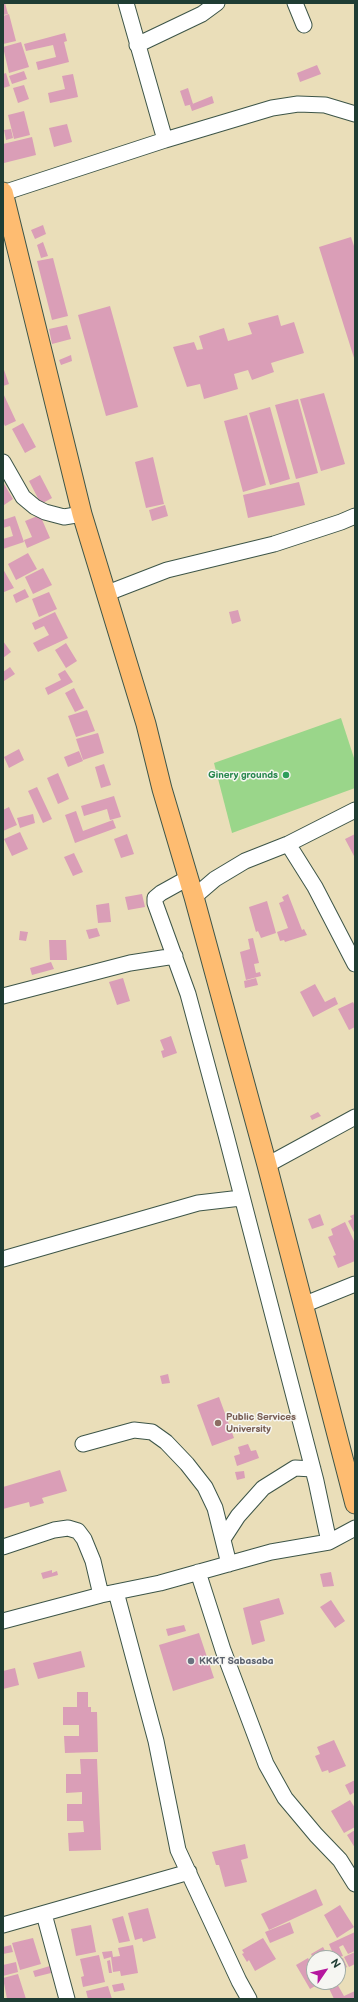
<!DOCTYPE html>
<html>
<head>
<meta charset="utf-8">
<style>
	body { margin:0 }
	#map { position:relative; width:358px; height:2002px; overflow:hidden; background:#eadeb9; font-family:"Balsamiq Sans",sans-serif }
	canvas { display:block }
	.frame { position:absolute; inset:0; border:4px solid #1f3d34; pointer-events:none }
	.north { position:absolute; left:306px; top:1950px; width:40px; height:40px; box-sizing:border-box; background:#f6f6f2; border:1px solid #a0aca6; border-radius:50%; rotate:56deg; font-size:11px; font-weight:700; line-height:16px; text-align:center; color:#1f3d34 }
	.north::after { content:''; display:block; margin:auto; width:14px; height:18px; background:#b5179e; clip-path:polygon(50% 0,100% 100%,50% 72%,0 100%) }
</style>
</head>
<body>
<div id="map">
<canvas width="358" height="2002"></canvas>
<div class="frame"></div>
<div class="north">N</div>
</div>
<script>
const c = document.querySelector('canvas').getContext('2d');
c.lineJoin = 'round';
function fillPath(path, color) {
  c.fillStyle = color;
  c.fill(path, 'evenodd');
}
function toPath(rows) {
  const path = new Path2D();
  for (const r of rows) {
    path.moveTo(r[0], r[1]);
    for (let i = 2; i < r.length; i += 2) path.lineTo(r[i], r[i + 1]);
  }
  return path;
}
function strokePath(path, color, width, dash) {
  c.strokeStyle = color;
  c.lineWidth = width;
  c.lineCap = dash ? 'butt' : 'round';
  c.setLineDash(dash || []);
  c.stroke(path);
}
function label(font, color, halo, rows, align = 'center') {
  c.font = font + ' "Balsamiq Sans",sans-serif';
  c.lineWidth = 3;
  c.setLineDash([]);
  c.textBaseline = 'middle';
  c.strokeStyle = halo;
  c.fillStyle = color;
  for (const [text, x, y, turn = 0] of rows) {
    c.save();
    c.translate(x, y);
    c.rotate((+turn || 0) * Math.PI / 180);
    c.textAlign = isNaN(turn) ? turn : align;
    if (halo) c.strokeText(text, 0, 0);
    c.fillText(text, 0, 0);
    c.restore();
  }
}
fillPath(toPath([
	[341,718,355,761,355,788,232,833,214,763]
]), '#9ad68a');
fillPath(toPath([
	[3,3,5,3,8,14,3,15],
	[9,14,16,41,3,44,3,16],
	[65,33,67,41,64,42,69,62,38,70,36,62,56,57,53,45,26,51,24,44],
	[21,42,29,67,9,73,3,47],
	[317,65,321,74,300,82,297,73],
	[24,71,27,79,12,84,9,76],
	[6,73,10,86,3,88,3,74],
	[73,74,78,97,50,103,48,93,65,89,62,76],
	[24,85,29,99,18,103,13,88],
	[188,88,193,104,185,106,180,91],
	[212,96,214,103,192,111,190,105],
	[24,111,30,135,14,139,8,115],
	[67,124,72,142,54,147,49,128],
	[11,129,13,138,6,140,4,130],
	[32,137,36,155,4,163,3,144],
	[43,225,46,234,35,239,31,230],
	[351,237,355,249,355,361,319,247],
	[43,242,48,256,41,258,37,245],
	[53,258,68,316,52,320,37,261],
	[110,306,138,407,106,416,78,315],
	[278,315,281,326,294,322,304,353,271,363,274,372,252,380,248,370,234,374,238,389,204,399,200,384,187,387,173,347,194,342,197,350,203,349,199,336,224,328,228,341,252,334,248,323],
	[67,325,71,339,52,344,49,329],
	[71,355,72,361,61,365,59,360],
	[3,367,9,384,3,386],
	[3,393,16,421,5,426,3,422],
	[324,393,345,464,321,471,300,399],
	[298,399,318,473,296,479,275,405],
	[270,407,290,479,270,485,249,413],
	[247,415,266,485,243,492,224,421],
	[23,423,36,447,25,453,12,429],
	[153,457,164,504,146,508,135,462],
	[40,475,52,498,41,504,29,481],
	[3,482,13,499,4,505,3,504],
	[299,482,305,505,248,518,243,495],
	[165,505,168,516,152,521,149,510],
	[40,515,50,538,27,548,24,540,32,537,25,521],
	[15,516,24,542,3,549,3,539,13,536,10,526,3,528,3,520],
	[28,553,37,569,16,580,8,564],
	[43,568,52,585,33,594,25,577],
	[3,569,14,588,4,592,3,590],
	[25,589,29,597,16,603,13,595],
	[49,592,57,609,39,617,32,599],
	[238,610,241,621,232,624,229,612],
	[55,612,68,638,38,652,33,643,49,635,44,626,35,630,32,623],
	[3,641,11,652,3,658],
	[66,643,77,661,66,668,55,650],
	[10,667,15,674,4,681,3,672],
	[65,670,73,682,48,695,45,688,61,680,58,674],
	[74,688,84,708,75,712,65,693],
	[87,710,95,731,76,737,68,716],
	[98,733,104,753,83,760,76,739],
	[19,749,24,760,9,768,4,757],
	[79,751,83,761,68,767,64,757],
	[104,764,111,785,101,788,95,767],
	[58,773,69,799,58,804,47,778],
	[37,787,52,819,43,823,28,791],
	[114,796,121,817,110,820,107,809,84,816,81,806],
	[9,807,17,825,3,831,3,810],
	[76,811,83,831,113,820,116,828,75,843,65,815],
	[33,814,35,823,20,828,17,818],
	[20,832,28,849,12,856,4,839],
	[127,834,134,854,121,858,114,839],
	[355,834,355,855,354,856,345,839],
	[74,853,83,872,73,876,64,857],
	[142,894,145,907,128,910,125,897],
	[288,894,302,930,304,929,307,935,285,942,284,940,280,941,277,932,288,928,279,903,284,901,282,897],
	[267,901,276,933,261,938,258,931,256,932,249,907],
	[109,903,111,922,98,923,96,905],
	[97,928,100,936,89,939,86,930],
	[20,931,28,932,26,941,19,940],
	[253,938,259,963,254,964,256,973,260,972,261,976,246,980,240,952,250,949,248,939],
	[49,940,66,940,67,960,50,960],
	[51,962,54,969,32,975,30,968],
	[123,978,130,1001,117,1005,109,982],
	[256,978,258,985,245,988,244,981],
	[315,984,325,1002,335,997,338,1004,313,1017,300,992],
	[353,1002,355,1006,355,1027,349,1030,338,1009],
	[171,1036,177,1053,163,1058,161,1051,164,1050,160,1040],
	[318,1112,321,1116,312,1120,310,1116],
	[320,1214,324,1225,312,1229,308,1219],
	[355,1214,355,1234,348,1221,352,1219,350,1216],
	[345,1222,355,1243,355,1261,338,1268,333,1256,336,1255,328,1237,333,1235,331,1229],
	[168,1374,170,1383,162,1384,160,1376],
	[219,1397,234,1438,212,1446,197,1405],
	[248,1444,251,1451,256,1450,259,1458,237,1466,234,1456,240,1454,238,1447],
	[60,1470,67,1491,42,1498,44,1503,30,1507,29,1502,3,1509,3,1487],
	[244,1471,245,1478,237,1480,235,1472],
	[52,1570,52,1573,57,1571,58,1575,43,1579,41,1573],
	[331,1572,334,1586,323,1587,320,1574],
	[279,1598,284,1614,260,1621,265,1641,252,1645,243,1608],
	[331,1600,345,1621,335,1628,320,1607],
	[184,1625,186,1631,168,1636,166,1629],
	[199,1633,214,1678,173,1691,159,1645],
	[81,1651,85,1667,38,1679,33,1663],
	[15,1668,19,1685,3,1689,3,1671],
	[77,1692,88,1692,88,1707,91,1707,91,1712,97,1712,98,1752,65,1753,64,1736,79,1736,79,1725,63,1725,63,1707,77,1707],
	[334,1740,346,1766,329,1773,328,1770,322,1772,315,1756,320,1754,317,1747],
	[80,1759,97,1759,101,1850,69,1851,68,1833,84,1832,83,1821,67,1821,67,1804,82,1804,82,1792,66,1793,66,1774,81,1774],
	[355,1780,355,1792,350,1795,345,1785],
	[350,1800,355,1808,355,1827,344,1833,331,1811],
	[355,1830,355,1848,347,1835],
	[245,1844,248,1858,241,1860,247,1882,225,1887,219,1865,216,1865,212,1852],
	[316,1889,323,1905,269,1930,261,1914],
	[340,1905,354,1927,337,1938,324,1915],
	[148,1908,156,1938,143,1942,142,1938,135,1940,128,1913],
	[123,1916,130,1941,119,1943,112,1919],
	[290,1922,294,1933,270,1943,265,1932],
	[91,1925,96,1952,76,1956,71,1929],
	[355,1932,355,1951,348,1954,343,1945,339,1947,343,1956,335,1958,329,1944],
	[33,1938,41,1964,20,1970,12,1943],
	[263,1938,276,1959,255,1971,249,1960,247,1962,242,1954,244,1953,242,1950],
	[11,1945,13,1952,3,1954,3,1947],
	[133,1945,138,1973,121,1976,120,1971,113,1972,111,1957,104,1959,102,1952,112,1951,113,1957,120,1956,118,1948],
	[323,1947,329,1958,313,1958,311,1954],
	[355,1952,355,1964,349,1967,344,1957],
	[99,1955,105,1982,83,1987,81,1977,84,1976,80,1959],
	[308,1958,314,1969,314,1982,322,1982,310,1989,296,1965],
	[343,1958,347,1967,338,1972,338,1960],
	[110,1960,112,1973,109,1973,107,1961],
	[16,1962,18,1972,3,1976,3,1965],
	[50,1966,51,1973,35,1977,33,1971],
	[18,1974,26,1999,7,1999,3,1978],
	[326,1982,336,1982,344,1996,355,1991,355,1999,334,1999],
	[123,1983,125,1990,114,1992,112,1985],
	[108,1986,112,1999,88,1999,86,1991]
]), '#da9eb7');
const minor = toPath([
	[126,3,165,140],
	[295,3,304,25],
	[137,45,202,14,217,3],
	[3,193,165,140,272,108,298,104,325,105,355,114],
	[3,462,23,497,35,507,45,512,64,517,82,514],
	[105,594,167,570,274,544,341,522,355,516],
	[288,844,315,887,355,964],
	[188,878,161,893,155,898,155,903,188,994,226,1135,316,1481,329,1542],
	[194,897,215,879,245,861,288,844,355,810],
	[3,996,130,963,175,956],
	[267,1165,355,1117],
	[3,1259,198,1203,241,1198],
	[303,1305,355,1284],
	[83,1444,134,1430,152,1432,166,1442,187,1464,205,1487,215,1508,229,1564],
	[223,1539,238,1516,263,1488,295,1468,313,1469],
	[3,1547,54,1530,68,1528,78,1531,84,1539,93,1561,101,1595],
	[198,1572,223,1650,266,1764,285,1798,316,1835,340,1860,355,1884],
	[116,1592,156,1741,178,1850,239,1981,249,1999],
	[3,1621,101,1595,160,1583,271,1552,329,1542,355,1528],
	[44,1914,67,1999],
	[3,1925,189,1872]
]);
const major = toPath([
	[3,192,82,514,146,724,162,789,194,897,267,1165,355,1504]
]);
strokePath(minor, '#3d5548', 17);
strokePath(major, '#3d5548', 21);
strokePath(minor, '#fff', 15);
strokePath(major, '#febc71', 19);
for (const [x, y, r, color] of [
	[286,775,4,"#2e9e5b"],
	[218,1423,4,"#8d6e63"],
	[191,1661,4,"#6b7280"]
]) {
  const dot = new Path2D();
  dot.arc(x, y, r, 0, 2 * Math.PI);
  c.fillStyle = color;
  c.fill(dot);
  strokePath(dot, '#f6f6f2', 1.5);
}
label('bold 10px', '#27864d', '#f6f6f2', [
	["Ginery grounds",278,775]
], 'right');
label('bold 10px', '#785e54', '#f6f6f2', [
	["Public Services",226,1417],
	["University",226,1429]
], 'left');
label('bold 10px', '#5b616d', '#f6f6f2', [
	["KKKT Sabasaba",199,1661]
], 'left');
</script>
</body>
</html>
